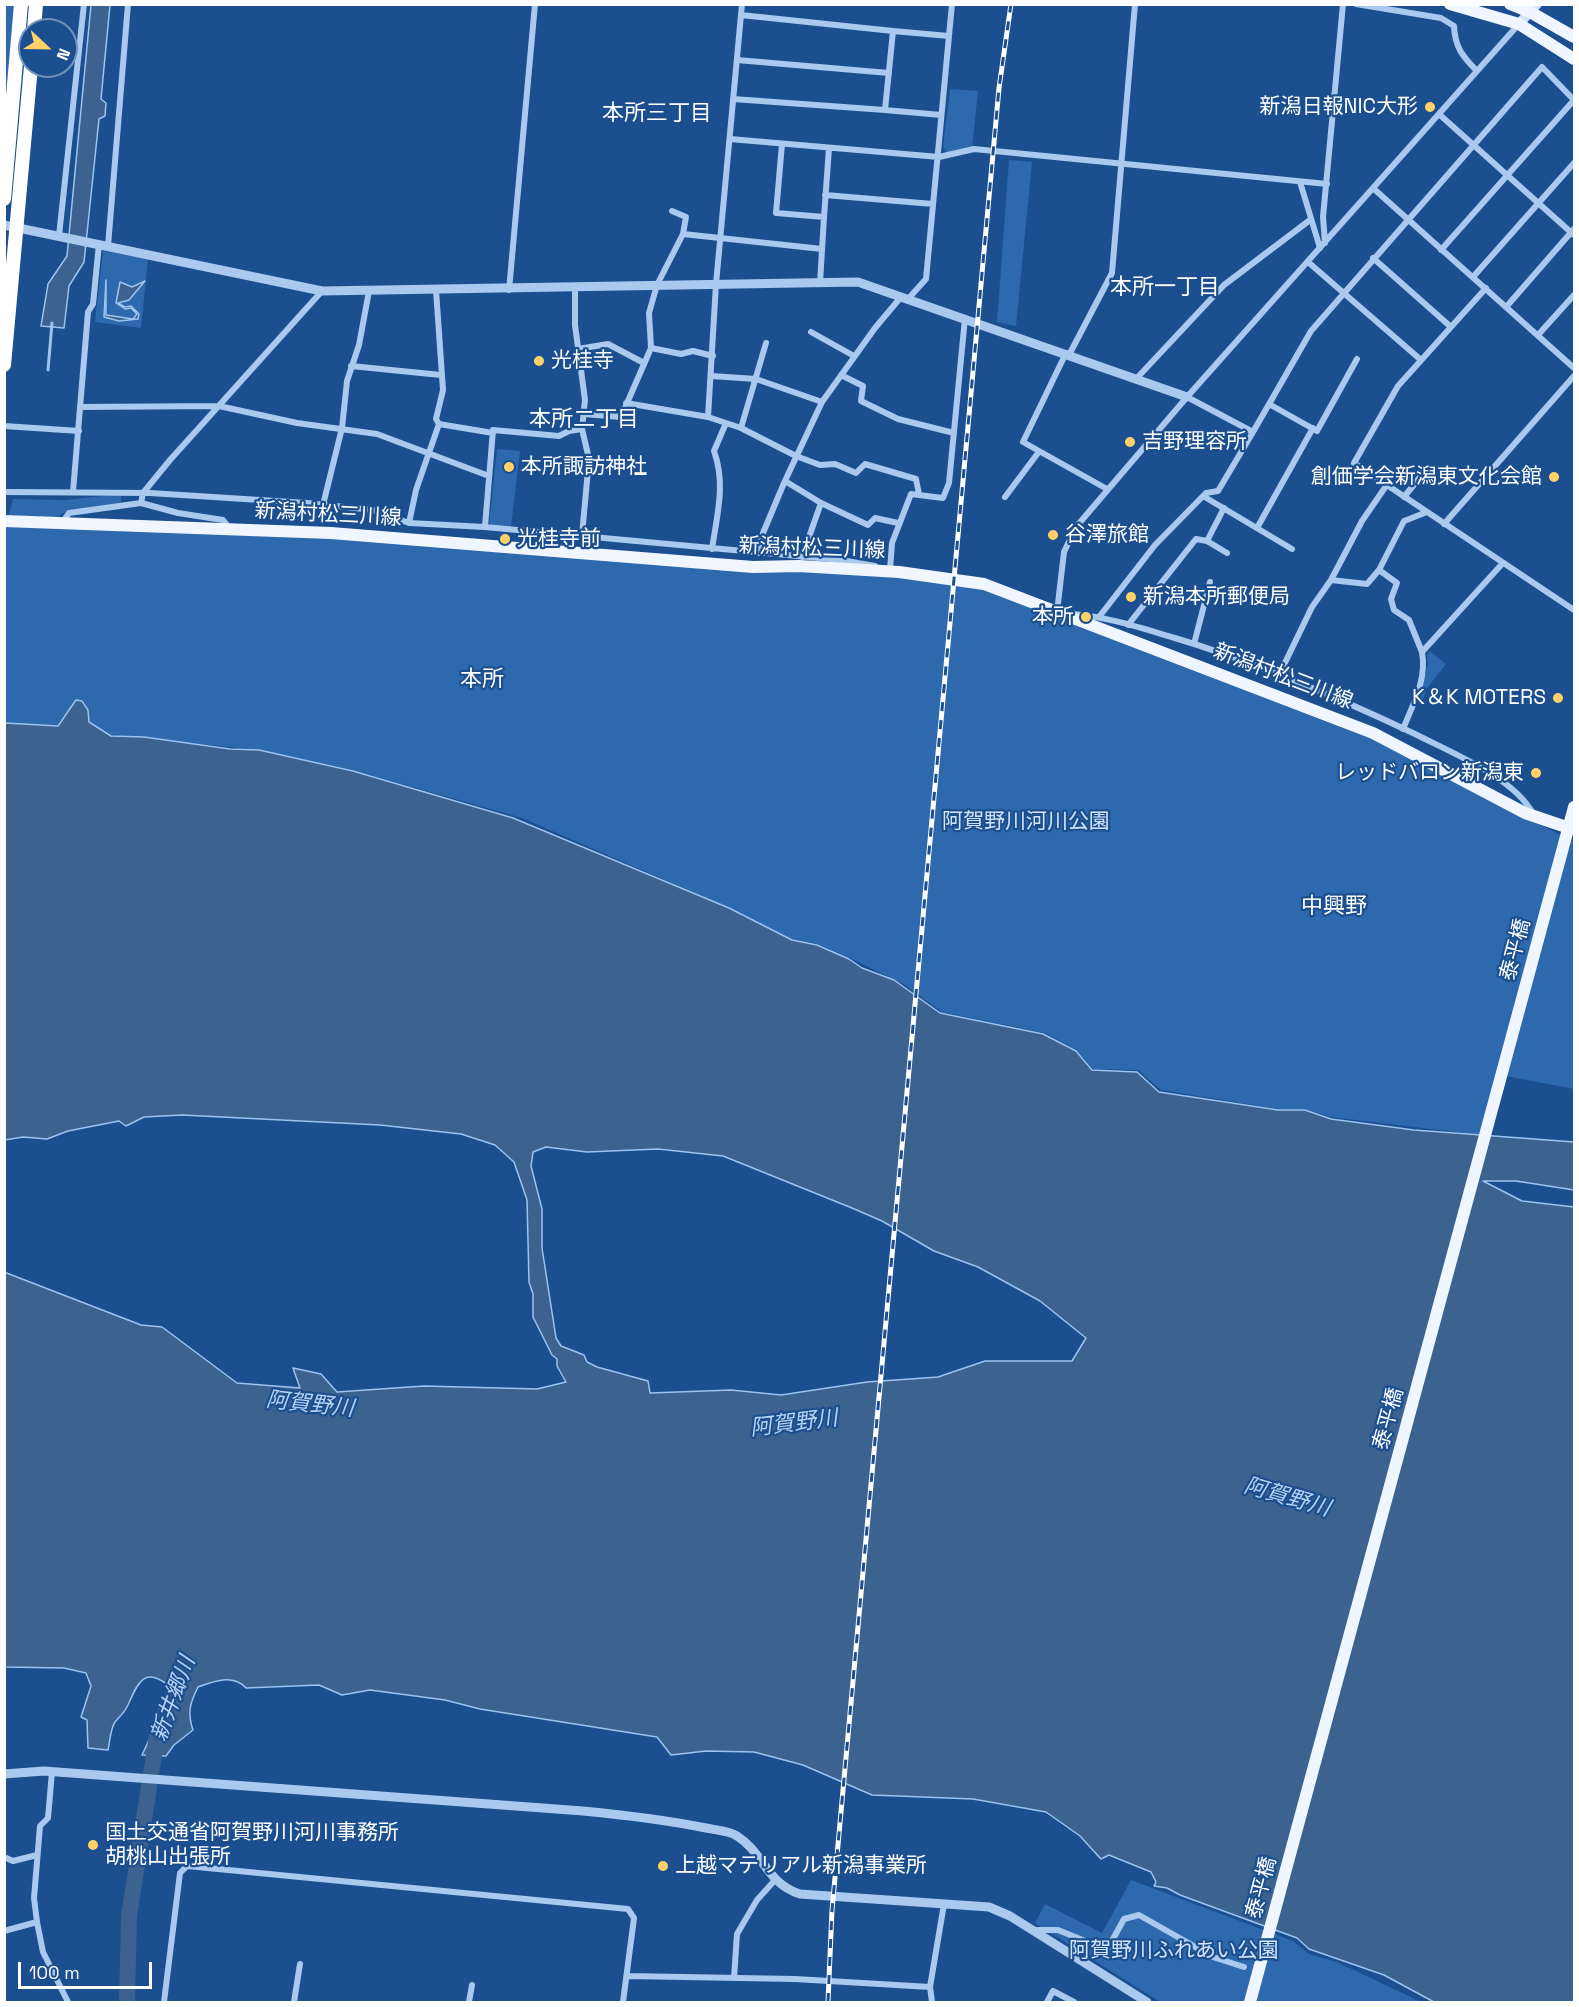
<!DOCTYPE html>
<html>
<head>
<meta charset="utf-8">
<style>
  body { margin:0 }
  #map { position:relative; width:1579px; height:2007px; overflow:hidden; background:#1b4f8f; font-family:"Space Grotesk",sans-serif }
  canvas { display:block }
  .frame { position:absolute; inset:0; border:6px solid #fff; pointer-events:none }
  .north { position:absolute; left:18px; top:18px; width:60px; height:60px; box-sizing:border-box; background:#1b4f8f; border:2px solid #7695bc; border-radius:50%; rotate:112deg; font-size:16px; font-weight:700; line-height:24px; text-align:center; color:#fff }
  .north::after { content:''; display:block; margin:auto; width:21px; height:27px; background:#ffd166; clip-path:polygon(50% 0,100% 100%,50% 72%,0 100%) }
  .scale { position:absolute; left:18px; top:1962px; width:134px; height:27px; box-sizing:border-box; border:3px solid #fff; border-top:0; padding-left:8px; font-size:18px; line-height:21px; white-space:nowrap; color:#fff; -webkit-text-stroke:4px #1b4f8f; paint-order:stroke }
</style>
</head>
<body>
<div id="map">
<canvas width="1579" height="2007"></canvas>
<div class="frame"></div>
<div class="north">N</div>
<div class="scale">100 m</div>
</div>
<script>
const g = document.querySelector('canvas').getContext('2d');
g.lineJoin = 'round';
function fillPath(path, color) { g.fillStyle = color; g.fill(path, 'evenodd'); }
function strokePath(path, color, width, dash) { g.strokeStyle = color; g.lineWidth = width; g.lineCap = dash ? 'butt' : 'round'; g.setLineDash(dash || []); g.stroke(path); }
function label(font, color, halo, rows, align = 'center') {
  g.font = font + ' "Space Grotesk","Noto Sans JP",sans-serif'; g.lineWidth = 4.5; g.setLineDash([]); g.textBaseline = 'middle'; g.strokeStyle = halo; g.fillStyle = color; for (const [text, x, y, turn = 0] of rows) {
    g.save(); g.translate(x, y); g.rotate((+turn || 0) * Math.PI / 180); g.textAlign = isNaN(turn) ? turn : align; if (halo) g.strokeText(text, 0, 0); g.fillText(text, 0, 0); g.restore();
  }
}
fillPath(new Path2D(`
  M5,5H14L5,108Z
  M950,89L978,91L972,148L948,153L943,148Z
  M1009,160L1032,162L1016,326L997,322Z
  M103,251L148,259L141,328L95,322Z
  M497,449L520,451L511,527L489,525Z
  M121,494V506L68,510L56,518L8,517L13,499L65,500Z
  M5,525L362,539L883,574L982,588L1374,739L1574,842V1089L1506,1076L1490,1136L1331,1117L1305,1109H1278L1161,1090L1138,1070L1093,1069L1077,1050L1045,1033L942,1012L905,985L850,958L818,944L792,939L730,908L522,818L353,770L260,750L111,735L89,722L88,710L84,701L76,700L57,725L5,724Z
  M1430,651L1446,664L1427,688L1423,700H1419L1428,664L1427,655Z
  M1131,1880L1293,1941L1309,1954L1337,1962L1421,2002H1160L1035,1923L1045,1904L1102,1933Z`), '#2e69ad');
const water = new Path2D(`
  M91,5H110L101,99L106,103L105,116L99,119L84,262L69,286L64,328L41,326L48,284L67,256Z
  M106,280V315L133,319L137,314L131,308L125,309L116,303L120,282L132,287L145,281L129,300L118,303L125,307L131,306L139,314L138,319L119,321L104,317Z
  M76,700L82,701L88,710L89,722L111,736L144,737L230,749L259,750L353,771L513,818L729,908L792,940L817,945L849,959L862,968L894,980L940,1013L1043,1034L1076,1051L1092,1070L1137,1072L1159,1092L1278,1110H1305L1331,1119L1414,1130L1574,1142V1190L1516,1181H1483L1522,1201L1574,1207V2002H1434L1384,1975L1309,1949L1297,1938L1180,1895L1167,1888L1154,1886L1156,1882L1151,1872L1109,1855L1101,1859L1080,1836L1046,1812L973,1799L872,1795L803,1765L754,1752L706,1751L671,1755L657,1737L480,1709L445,1700L370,1690L342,1695L319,1685L246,1688C233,1674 214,1681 198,1687C190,1703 187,1713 193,1730L174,1745L166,1756L142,1755L149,1740L164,1723L168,1685C142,1665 137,1686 127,1707C124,1713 119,1717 115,1722C110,1730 110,1741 108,1750L88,1748L87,1720L81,1717L91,1686L86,1673L64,1668L5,1667L4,1272L141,1325L162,1327L237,1383L300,1388L293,1368L321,1374L337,1392L424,1386L537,1389L566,1382L557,1366V1359L552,1355L533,1317V1294L529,1282L527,1200L514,1162L495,1145L461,1134L380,1125L182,1115L144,1117L126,1126L119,1121L68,1131L47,1139L23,1137L5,1140V723L58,726ZM546,1147L587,1152L658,1149L723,1156L852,1208L882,1221L934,1251L978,1267L1040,1301L1086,1338L1072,1361H985L938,1377L867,1382L781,1395L731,1390L650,1393L648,1381L597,1367L587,1362L584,1355L561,1346L556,1338L542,1248V1209L531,1166L533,1152Z`);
fillPath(water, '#3c6290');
strokePath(water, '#9cc4f0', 1.5);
strokePath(new Path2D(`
  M48,370L52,323`), '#9cc4f0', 3);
strokePath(new Path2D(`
  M127,2002L129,1916L158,1729L173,1696`), '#3c6290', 16);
strokePath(new Path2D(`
  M1356,4L1441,18L1454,26C1455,47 1462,56 1477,71
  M893,31L949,36
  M737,60L889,73
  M733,99L885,110L893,31L741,15
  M885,110L941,115
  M1440,115L1574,235
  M730,139L939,157L974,149L1327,184
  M782,144L776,213L824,217L829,148
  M1300,182L1320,248
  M1374,189L1574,368
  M825,195L933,204
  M683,234L822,249
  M59,236L84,4
  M1325,243L1323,217L1343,4
  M108,246L128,4
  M1441,250L1574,100
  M1373,258L1451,327
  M1308,262L1421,360
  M1473,277L1574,163
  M820,283L824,217
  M575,286V325L585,400L582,429L589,459L582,535
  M1486,288L1398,386L1354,463L1574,610
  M509,290L535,4
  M908,299L926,279L952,4
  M1507,306L1574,229
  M811,332L854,356
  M1538,335L1574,295
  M651,348L681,354L693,351L713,356
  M578,349L608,344L644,363
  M1066,353L1023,442L1107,489
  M1069,355L1112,273L1135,4
  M351,366L441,375
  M841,375L863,386L861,401L898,419L954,433
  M711,376L756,379L822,402
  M1136,379L1224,285L1310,220
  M1187,397L1253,432L1311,331L1542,67L1574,100
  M626,403L708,417L741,428L796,456L820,465L835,464L856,473L865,464L916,479L919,494
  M1269,404L1317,431L1357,359
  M80,407L219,406L297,423L377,434L489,476
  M584,414L621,417L651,348L649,313L657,285L683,234L686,217L672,211
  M708,417L716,284L742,4
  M439,424L493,433
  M4,426L79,431
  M741,428L766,343
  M785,481L821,503L868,525L875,518L898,523
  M4,492L150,493L307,503L373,510L409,523L485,527L841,560L875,566
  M73,492L88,312L93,304L99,244
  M1203,496L1292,549
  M1005,497L1038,453
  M1404,497L1425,471
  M141,503L143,493L170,460L322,291
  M323,505L342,428L347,381L359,345L369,291
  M1224,508L1207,541L1227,553
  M62,523L69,513L141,503L178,513L223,520L230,529
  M409,523L416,490L439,424L436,419L443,390L436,290
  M1444,524L1574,376
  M485,527L493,430L559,436L569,431L582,429
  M1257,528L1313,428
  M712,549C717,515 726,484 714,451L726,423
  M758,553L763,533L784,483L822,402L875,328L901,297
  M802,557L821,503
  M890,570L892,543L911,494L943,498L949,483L965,318
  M1379,570L1397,583L1391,599L1394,610L1409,620L1422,652
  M1331,580L1367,584L1379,570L1404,521L1427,512
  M1057,612L1064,552L1076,527L1187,397L1518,25
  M1073,614C1108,617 1141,628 1175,638C1258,663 1337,697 1415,734C1450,752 1515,778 1533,814
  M1099,617L1155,545L1206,493L1218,491L1253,432
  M1128,625L1196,539L1207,541
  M1194,644L1210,582
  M1280,673L1312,607L1331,580L1362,521L1386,486
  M1403,729C1413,704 1427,680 1422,652L1502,564
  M52,1772L48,1818L40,1826L34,1898L37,1922L43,1952L68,2002
  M4,1857L13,1861L37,1855
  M1033,1930H1058L1107,1950L1124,1919L1139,1915L1213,1957L1244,1967
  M4,1931L37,1922
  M627,1976L795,1979L930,1987
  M734,1978L737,1934L757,1900L775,1880
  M164,2002L180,1873L187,1866L628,1909L634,1918L623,2002
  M294,2002L300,1964
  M469,2002L472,1985
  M932,2002L930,1987L944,1904
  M1047,2002L1053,1991L1074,2002`), '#a9c9ee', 6);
strokePath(new Path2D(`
  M4,225L322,291L858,282L1187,397
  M4,1774L44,1771L583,1811C625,1815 666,1820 706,1828C716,1830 730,1831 737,1836C764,1853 766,1883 800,1894L989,1907L1010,1916L1147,2002`), '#a9c9ee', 9);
strokePath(new Path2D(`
  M1519,24L1537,4`), '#d6e6fa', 10);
strokePath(new Path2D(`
  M1450,4L1519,24L1574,59
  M1510,4L1530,12L1574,37
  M4,521L331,533L753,567L799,566L899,572L984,584L1373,733L1525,813L1569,828
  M1250,2002L1574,807`), '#f0f6ff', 12);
strokePath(new Path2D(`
  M34,30L36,4
  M4,199L21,4
  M4,365L31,66`), '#fff', 14);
const rail = new Path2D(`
  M828,2002L832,1910L999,88L1011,4`);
strokePath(rail, '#fff', 5);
strokePath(rail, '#1b4f8f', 3, [9]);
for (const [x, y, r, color] of [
  [1430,107,6,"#ffd166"],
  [539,361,6,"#ffd166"],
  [1130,442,6,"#ffd166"],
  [509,467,6,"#ffd166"],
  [1554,477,6,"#ffd166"],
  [1053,535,6,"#ffd166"],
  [505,539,6,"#ffd166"],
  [1131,597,6,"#ffd166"],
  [1086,617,6,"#ffd166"],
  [1558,698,6,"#ffd166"],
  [1536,773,6,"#ffd166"],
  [93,1845,6,"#ffd166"],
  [663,1866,6,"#ffd166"]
]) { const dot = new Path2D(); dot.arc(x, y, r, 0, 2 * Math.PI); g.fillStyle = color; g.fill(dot); strokePath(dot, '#1b4f8f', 2); }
label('21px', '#fff', '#1b4f8f', [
  ["新潟日報NIC大形",1418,107,"right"],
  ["光桂寺",551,361],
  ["吉野理容所",1142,442],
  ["本所諏訪神社",521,467],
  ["創価学会新潟東文化会館",1542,477,"right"],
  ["谷澤旅館",1065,535],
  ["光桂寺前",517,539],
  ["新潟本所郵便局",1143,597],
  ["本所",1074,617,"right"],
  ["K＆K MOTERS",1546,698,"right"],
  ["レッドバロン新潟東",1524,773,"right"],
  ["国土交通省阿賀野川河川事務所",105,1833],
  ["胡桃山出張所",105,1857],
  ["上越マテリアル新潟事業所",675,1866]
], 'left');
label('21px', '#fff', '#1b4f8f', [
  ["新潟村松三川線",328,515,3],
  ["新潟村松三川線",812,549,2],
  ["新潟村松三川線",1283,677,21],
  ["泰平橋",1516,950,-75],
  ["泰平橋",1389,1419,-75],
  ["泰平橋",1262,1888,-75]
]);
label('21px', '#cfe3fa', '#1b4f8f', [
  ["阿賀野川河川公園",1026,822],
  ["阿賀野川ふれあい公園",1174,1951]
]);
label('22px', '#fff', '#1b4f8f', [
  ["本所三丁目",657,114],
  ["本所一丁目",1165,288],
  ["本所二丁目",584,420],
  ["本所",482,680],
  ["中興野",1334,907]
]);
label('italic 22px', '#b5d3f5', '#1b4f8f', [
  ["阿賀野川",310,1405,6],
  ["阿賀野川",794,1424,-7],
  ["阿賀野川",1287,1498,16],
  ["新井郷川",174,1699,-70]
]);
</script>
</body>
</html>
